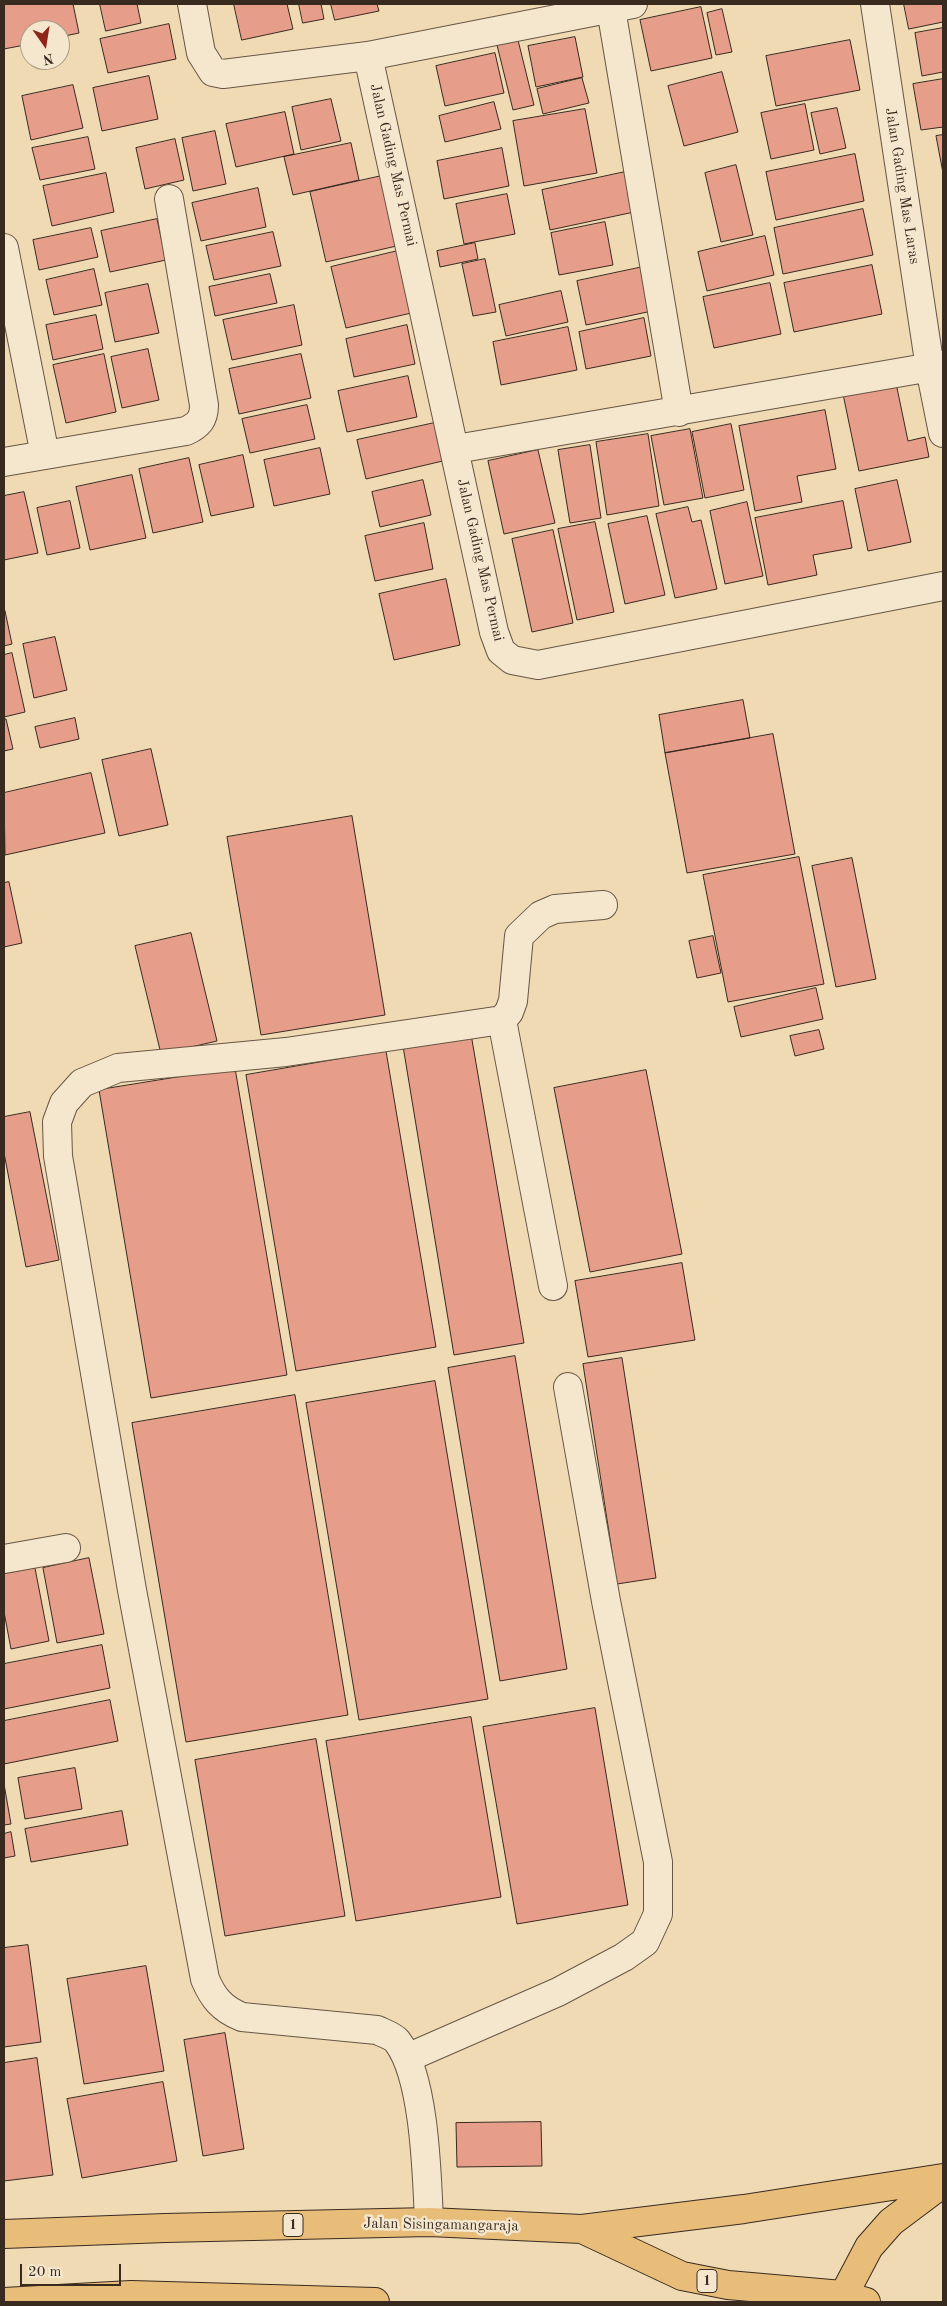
<!DOCTYPE html>
<html>
<head>
<meta charset="utf-8">
<style>
  body { margin:0 }
  #map { position:relative; width:947px; height:2306px; overflow:hidden; background:#f0dab4; font-family:"Old Standard TT",serif }
  canvas { display:block }
  .frame { position:absolute; inset:0; border:5px solid #392a1f; pointer-events:none }
  .north { position:absolute; left:20px; top:20px; width:50px; height:50px; box-sizing:border-box; background:#f5e7ce; border:1px solid #aa9b88; border-radius:50%; rotate:167deg; font-size:14px; font-weight:700; line-height:20px; text-align:center; color:#392a1f }
  .north::after { content:''; display:block; margin:auto; width:18px; height:22px; background:#8f2418; clip-path:polygon(50% 0,100% 100%,50% 72%,0 100%) }
  .scale { position:absolute; left:20px; top:2264px; width:101px; height:22px; box-sizing:border-box; border:2px solid #392a1f; border-top:0; padding-left:6px; font-size:15px; line-height:18px; white-space:nowrap; color:#392a1f; -webkit-text-stroke:4px #f5e7ce; paint-order:stroke }
</style>
</head>
<body>
<div id="map">
<canvas width="947" height="2306"></canvas>
<div class="frame"></div>
<div class="north">N</div>
<div class="scale">20 m</div>
</div>
<script>
const g = document.querySelector('canvas').getContext('2d');
g.lineJoin = 'round';
function fillPath(path, color) { g.fillStyle = color; g.fill(path, 'evenodd'); }
function strokePath(path, color, width, dash) { g.strokeStyle = color; g.lineWidth = width; g.lineCap = dash ? 'butt' : 'round'; g.setLineDash(dash || []); g.stroke(path); }
function label(font, color, halo, rows, align = 'center') {
  g.font = font + ' "Old Standard TT",serif'; g.lineWidth = 5; g.setLineDash([]); g.textBaseline = 'middle'; g.strokeStyle = halo; g.fillStyle = color; for (const [text, x, y, turn = 0] of rows) {
    g.save(); g.translate(x, y); g.rotate((+turn || 0) * Math.PI / 180); g.textAlign = isNaN(turn) ? turn : align; if (halo) g.strokeText(text, 0, 0); g.fillText(text, 0, 0); g.restore();
  }
}
const building = new Path2D(`
  M4,4H73L79,33L60,37V30H30V44L4,49Z
  M100,4H137L141,23L106,31Z
  M234,4H287L293,29L242,40Z
  M299,4H321L324,19L303,23Z
  M331,4H377L379,11L335,20Z
  M904,4H943V22L909,29Z
  M701,7L712,58L651,71L640,20Z
  M722,9L732,52L716,55L707,13Z
  M169,24L176,59L108,73L100,39Z
  M943,28V72L922,76L915,33Z
  M575,37L583,77L536,87L528,46Z
  M518,40L534,105L513,110L497,45Z
  M850,40L860,90L776,106L766,56Z
  M495,53L504,93L445,106L436,66Z
  M722,72L738,132L684,146L668,86Z
  M149,76L158,119L102,131L93,88Z
  M582,78L589,103L543,114L537,89Z
  M943,79V127L921,130L913,84Z
  M73,85L83,128L31,140L22,96Z
  M331,99L341,141L301,150L292,107Z
  M494,102L501,129L445,142L439,116Z
  M805,104L814,150L771,159L761,113Z
  M837,108L846,148L820,154L811,113Z
  M585,109L597,173L524,186L513,121Z
  M285,112L294,154L236,167L226,124Z
  M215,131L226,184L193,191L182,138Z
  M943,135V173L936,136Z
  M88,137L95,169L40,180L32,148Z
  M175,139L184,180L145,189L136,148Z
  M351,143L359,180L293,195L284,157Z
  M502,148L509,186L444,199L437,161Z
  M855,154L864,201L776,220L766,172Z
  M736,165L753,235L721,242L705,173Z
  M625,172L634,212L550,230L542,190Z
  M106,173L114,212L52,226L43,186Z
  M386,175L401,245L326,262L310,192Z
  M258,188L266,227L201,241L192,203Z
  M507,194L515,234L464,244L456,204Z
  M863,209L873,255L783,274L774,228Z
  M157,219L166,260L110,272L101,231Z
  M605,222L613,265L559,275L551,233Z
  M91,228L98,257L39,270L33,240Z
  M273,232L281,266L214,280L206,246Z
  M765,236L774,275L707,291L698,252Z
  M475,243L478,259L440,267L437,251Z
  M406,249L420,311L346,328L331,267Z
  M485,259L496,312L473,316L462,264Z
  M872,265L882,314L794,332L784,283Z
  M643,267L652,311L586,325L577,281Z
  M94,269L102,305L54,315L46,280Z
  M270,274L277,303L215,316L209,287Z
  M770,283L781,334L714,348L703,297Z
  M148,284L159,333L115,342L105,293Z
  M561,291L568,322L506,336L499,305Z
  M294,305L302,345L232,360L223,320Z
  M96,315L103,349L53,360L46,325Z
  M644,318L651,356L586,369L579,332Z
  M407,325L415,364L354,377L346,339Z
  M568,327L577,370L501,385L493,342Z
  M148,349L159,400L122,408L111,357Z
  M104,354L116,412L66,423L53,365Z
  M301,354L311,398L239,414L229,369Z
  M408,376L417,417L347,432L338,391Z
  M896,383L908,441L925,437L929,457L859,471L843,394Z
  M307,405L315,439L250,453L242,419Z
  M825,410L836,469L797,476L802,502L755,511L739,426Z
  M439,422L447,460L366,479L357,440Z
  M731,424L744,490L705,498L692,432Z
  M690,429L703,498L664,505L651,436Z
  M648,434L659,506L607,515L596,442Z
  M590,445L601,518L570,523L558,450Z
  M320,448L330,494L274,506L264,460Z
  M538,450L555,523L504,534L488,461Z
  M243,455L254,507L211,516L199,465Z
  M189,458L203,522L153,533L139,469Z
  M132,475L146,538L90,550L76,487Z
  M423,480L431,515L380,527L372,492Z
  M897,480L911,542L868,551L855,489Z
  M24,492L38,553L4,560V496Z
  M70,501L80,548L47,555L37,508Z
  M843,501L852,548L813,555L817,575L768,585L755,518Z
  M747,502L763,576L725,584L710,511Z
  M688,507L692,522L701,520L717,589L675,598L656,514Z
  M647,516L665,595L625,604L608,524Z
  M595,522L614,612L577,620L558,529Z
  M424,523L433,569L375,581L365,536Z
  M553,530L573,623L532,632L512,539Z
  M446,579L460,645L394,660L379,594Z
  M5,611L12,644L4,646V612Z
  M55,637L67,690L34,698L23,644Z
  M12,653L25,712L4,717V655Z
  M743,700L750,738L665,753L659,715Z
  M75,718L79,739L40,748L35,727Z
  M4,719H6L13,749L4,751Z
  M773,734L795,854L687,873L665,753Z
  M151,749L168,825L119,836L102,760Z
  M91,773L105,833L5,855L4,793Z
  M352,816L385,1015L261,1035L227,837Z
  M799,857L824,984L728,1002L703,875Z
  M852,858L876,979L836,987L812,866Z
  M9,882L22,943L4,947V883Z
  M191,933L217,1041L161,1054L135,946Z
  M713,936L721,973L697,978L689,941Z
  M816,988L823,1019L741,1037L734,1007Z
  M819,1030L824,1049L795,1056L790,1036Z
  M471,1034L524,1343L454,1355L403,1046Z
  M386,1051L436,1347L296,1371L246,1075Z
  M235,1068L287,1375L151,1398L99,1090Z
  M646,1070L682,1254L590,1272L554,1088Z
  M30,1112L59,1260L26,1267L4,1153V1117Z
  M682,1263L695,1340L588,1357L575,1281Z
  M515,1356L567,1669L500,1681L448,1368Z
  M622,1358L656,1578L617,1584L583,1364Z
  M435,1381L488,1699L359,1720L306,1403Z
  M295,1395L348,1715L186,1742L132,1423Z
  M89,1558L104,1634L57,1643L43,1568Z
  M35,1568L49,1641L11,1649L4,1612V1574Z
  M102,1645L110,1688L4,1709V1664Z
  M110,1700L118,1741L4,1764V1721Z
  M595,1708L628,1905L517,1924L483,1727Z
  M471,1717L501,1897L356,1921L326,1741Z
  M316,1739L345,1916L225,1936L195,1760Z
  M75,1768L82,1809L25,1819L18,1778Z
  M4,1784L11,1824L4,1825Z
  M122,1811L128,1845L31,1862L25,1829Z
  M11,1832L15,1856L4,1858V1834Z
  M28,1945L41,2042L4,2047V1948Z
  M146,1966L164,2071L84,2084L67,1979Z
  M225,2033L244,2149L203,2156L184,2040Z
  M37,2058L53,2175L4,2181V2063Z
  M163,2082L177,2161L82,2178L67,2099Z
  M541,2122L542,2166L457,2167L456,2123Z`);
fillPath(building, '#e69d89');
strokePath(building, '#392a1f', 1);
const minor = new Path2D(`
  M192,4L201,53L213,72L223,74L368,56L633,4
  M875,4L930,368L943,433
  M611,9L679,412
  M368,56L494,632L501,651L512,660L538,665L943,586
  M4,248L45,455
  M456,449L943,365
  M4,462L186,431C199,425 204,419 204,405L169,199
  M502,1020L553,1286
  M4,1559L66,1548
  M407,2058L558,1992L624,1957L645,1942L658,1914V1862L606,1601L568,1387
  M429,2222C427,2177 425,2077 397,2041C393,2036 383,2033 377,2030L242,2017C222,2009 213,1998 205,1979L132,1590L58,1156L57,1122L64,1103L82,1083L118,1068L286,1052L502,1020L509,1012L513,1001L519,936L541,915L555,909L603,905`);
const highway = new Path2D(`
  M582,2229L744,2209L943,2178
  M4,2234L165,2228L429,2222L582,2229L682,2276L728,2285L842,2295L866,2302
  M4,2302L131,2295L375,2302
  M840,2302L869,2247L891,2222L943,2183`);
strokePath(minor, '#675644', 30);
strokePath(highway, '#392a1f', 30);
strokePath(minor, '#f5e7ce', 28);
strokePath(highway, '#e8bd7a', 28);
for (const [x, y, w] of [
  [293,2225,20],
  [707,2281,20]
]) { const box = new Path2D(); box.roundRect(x - w / 2, y - 11.5, w, 23, 4); g.fillStyle = '#f5e7ce'; g.fill(box); strokePath(box, '#392a1f', 1); }
label('bold 14px', '#392a1f', null, [
  ["1",293,2225],
  ["1",707,2281]
]);
label('15px', '#392a1f', '#f5e7ce', [
  ["Jalan Gading Mas Permai",393,165,77],
  ["Jalan Gading Mas Laras",902,186,81],
  ["Jalan Gading Mas Permai",480,560,77],
  ["Jalan Sisingamangaraja",441,2225,1]
]);
</script>
</body>
</html>
